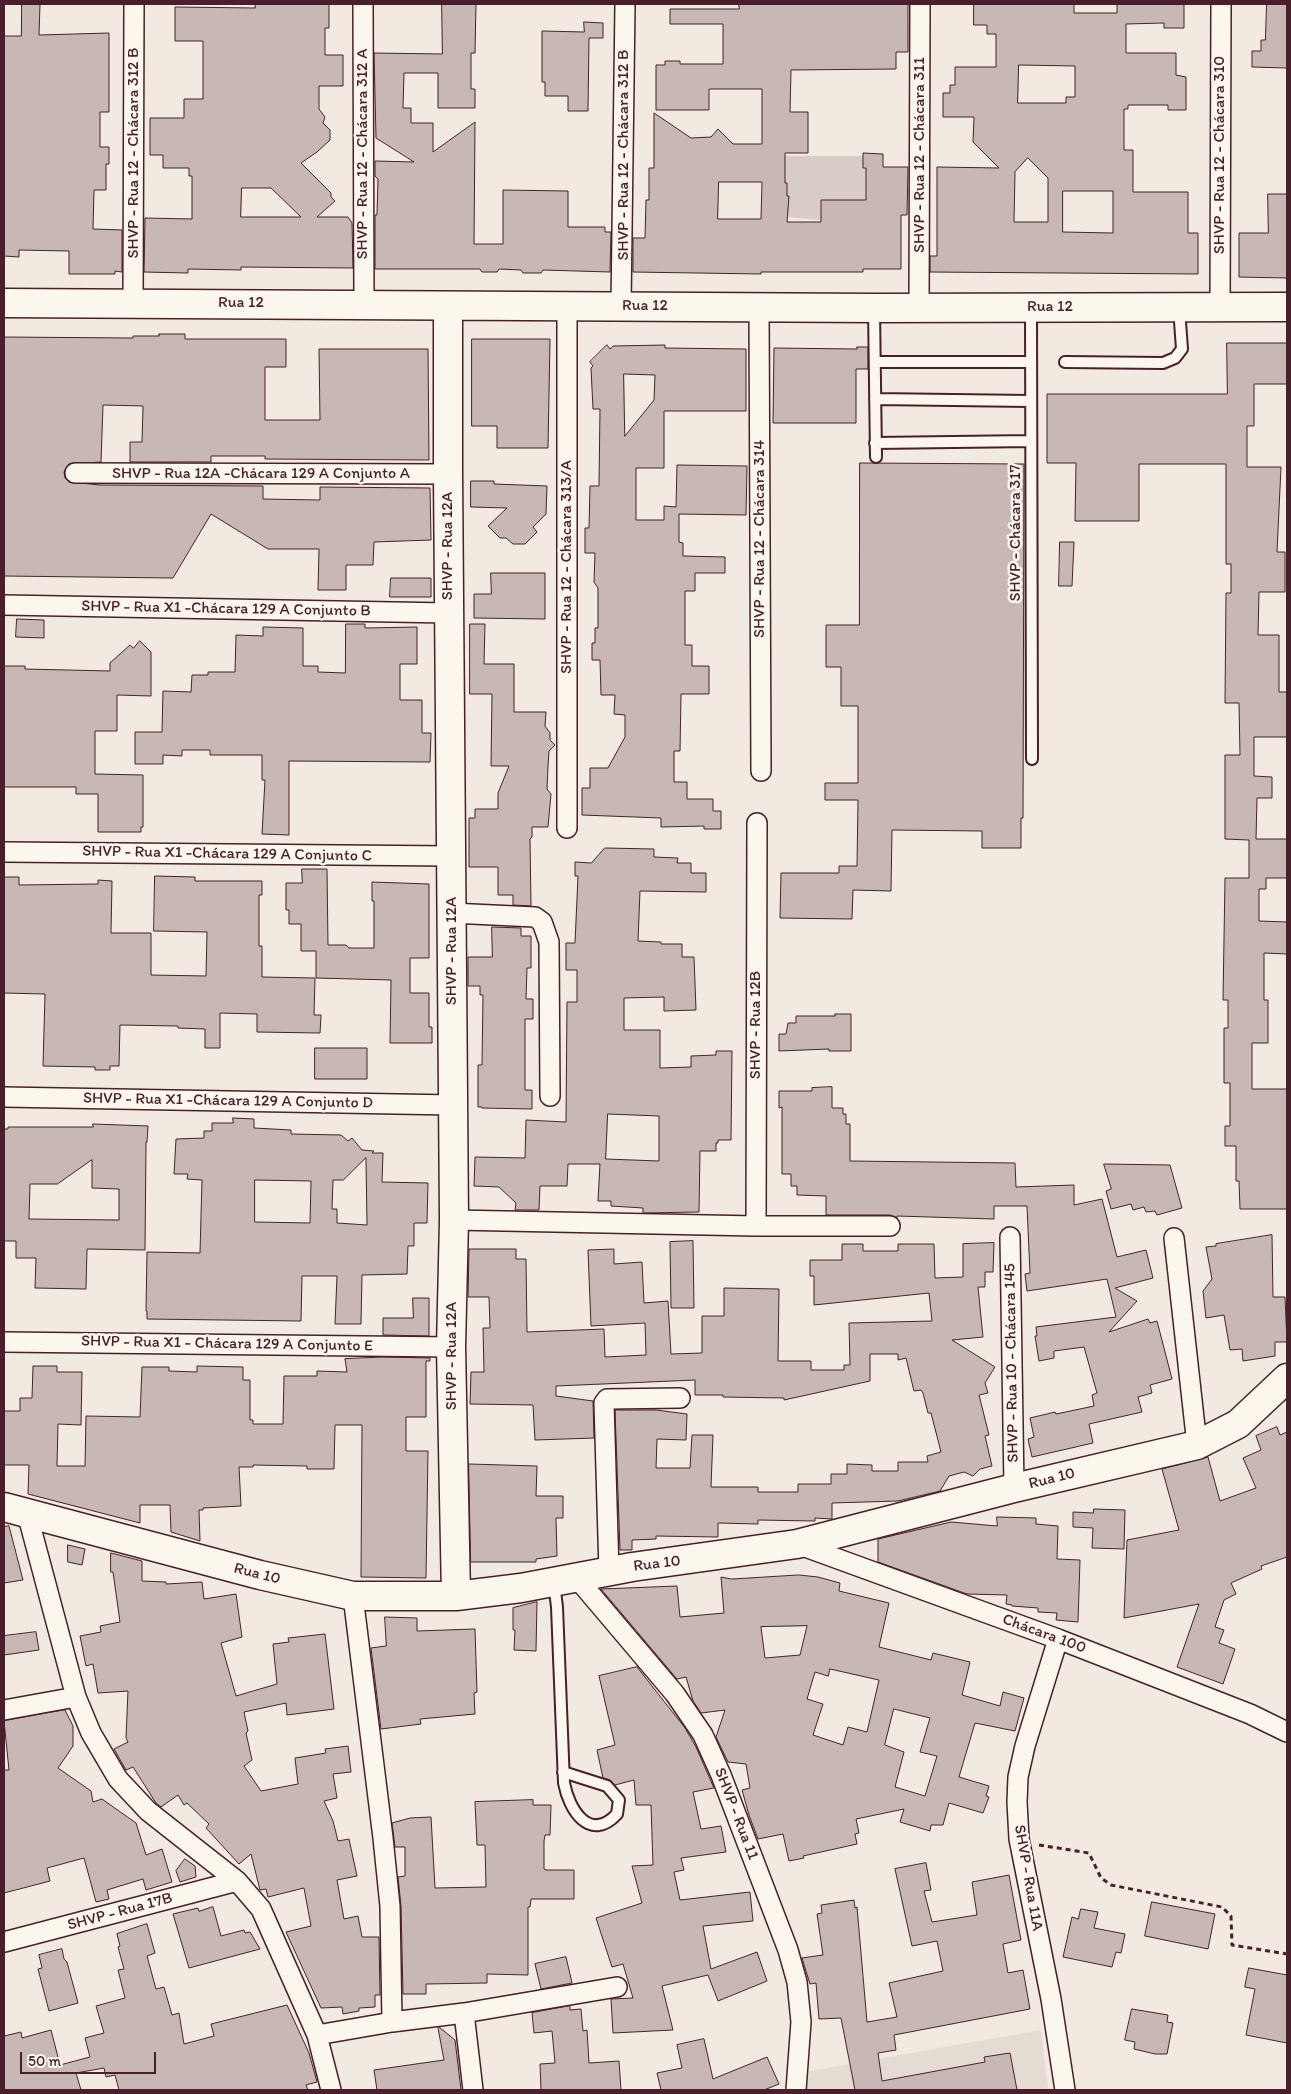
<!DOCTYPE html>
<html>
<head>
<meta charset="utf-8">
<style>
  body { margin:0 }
  #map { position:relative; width:1291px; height:2094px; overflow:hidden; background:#f0eae0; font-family:Itim,sans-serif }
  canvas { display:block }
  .frame { position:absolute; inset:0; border:5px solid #4a1f2b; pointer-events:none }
  .scale { position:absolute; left:20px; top:2052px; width:136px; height:22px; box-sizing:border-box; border:2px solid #4a1f2b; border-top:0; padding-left:6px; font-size:15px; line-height:18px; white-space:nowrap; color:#4a1f2b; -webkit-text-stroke:4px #fbf7ec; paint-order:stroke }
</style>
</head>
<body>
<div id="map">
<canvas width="1291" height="2094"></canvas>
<div class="frame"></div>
<div class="scale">50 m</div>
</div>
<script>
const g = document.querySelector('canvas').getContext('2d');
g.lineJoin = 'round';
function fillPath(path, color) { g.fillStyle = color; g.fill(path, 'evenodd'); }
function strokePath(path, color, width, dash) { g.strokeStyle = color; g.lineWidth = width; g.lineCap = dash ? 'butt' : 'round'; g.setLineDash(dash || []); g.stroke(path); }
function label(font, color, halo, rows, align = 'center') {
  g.font = font + ' Itim,sans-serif'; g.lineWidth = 5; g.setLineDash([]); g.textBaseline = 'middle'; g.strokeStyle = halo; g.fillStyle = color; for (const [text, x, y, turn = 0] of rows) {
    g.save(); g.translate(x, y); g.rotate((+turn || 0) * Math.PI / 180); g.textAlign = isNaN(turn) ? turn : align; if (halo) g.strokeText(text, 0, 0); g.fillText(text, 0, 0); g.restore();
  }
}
fillPath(new Path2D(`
  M1041,2030L1048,2090H804L805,2072Z`), '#e4dbd2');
fillPath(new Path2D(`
  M771,156H868L866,224L775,216Z`), '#d8ccc6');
const building = new Path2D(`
  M22,4H40L39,35L109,33V112H100V147H109V164H106V190H94L93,229L122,230V272L115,271V274H69V251L19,250V257L4,256V36H21Z
  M255,4H329V28H325V55H343V86H319V109L325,117L323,123L330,130V140L317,152L301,163L331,193V197L335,201L317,217H348L352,223L353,268L241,267V270L188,269V273L144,272L145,218L192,219V176H189V168H163V155H150V118H184V99H203V41H175V7L255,8ZM242,188H271L301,217H241Z
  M442,4H476L475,53H471V89H475V108H438V73H404L403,108H411V123H433V152L475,122L474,244H503V190L568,191V227H605V232H611L610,272L543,270L541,273H523L521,270L499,269L497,272H482L480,269H375V215H377L378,179L375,176V161L414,162L376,138L374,53L442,54Z
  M739,4H908V52H896V69L791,70L790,112H808V153H785V183H787V196H789L787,222H821V200H866V168H863V153L883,154V167H908L907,215H901V269H863V272H761V274L633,272V238H645L646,200H649V168H654V113L691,138L711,137L718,129L733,144H762V89H709V110H656V65H665V61H680V64H723V24H670V9H739ZM719,182H762L761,219H718Z
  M974,4H1074V13H1117V4H1184V28H1164V23L1126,24V53H1176V75L1186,77V110H1168V105H1128V109H1124V150H1133V192H1188V233H1198V274L930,272V256H937V167L999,168L973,142L974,117H943V93H950V85H955V67H996V34H987V25H974ZM1019,65L1075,66V97H1066V103H1018ZM1028,158L1048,178V222H1014L1015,172ZM1063,191H1113V233L1063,232Z
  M1267,4H1287V68L1252,67V51H1261V40H1265Z
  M584,22L603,23V38H589L588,111H568V96H545V82H542V31L584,32Z
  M1268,194H1287V278L1239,277V233H1268Z
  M159,334H185V339H286V367H265V420H320L319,349H428L429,460L265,459V456H211V462H130V442H142L143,406L103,405L101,462L69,464L64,472L65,478L69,482L100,485L263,486V499L320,500V487L430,488L431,540L374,542L373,565H346V590H318L319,549H268L211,514L173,578L4,576V337L133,338V336H159Z
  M472,339H550L548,448H497V426H472Z
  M1227,343H1287V384H1254V426H1247V467H1281L1277,552H1285V592H1259L1258,635H1279V692H1287V737H1254V776L1272,777V798H1257L1256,839H1287V878H1266V889H1259V921L1287,922V954L1264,953V1000H1268V1043H1252V1089H1287V1209H1240L1239,1181H1236V1146H1225V1126H1230V1083H1224V1028H1228V1000H1223L1225,878H1249V840L1225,839V755H1240L1239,703H1225L1226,593H1231V564H1226V464H1139V521H1075L1076,463H1047V394H1227Z
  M607,345L610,349L613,346L665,345V348L746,349V411H664V468H636V520H664V506L676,507L677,465L747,466L746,515L679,514V542L683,543V556L725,557V573H695V591H685V645H692V666H709V694H681L680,751H674V782H687V799H713V811H721V829H704V826L661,827V818L582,815V788H590V768H608L625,737V715L614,714L615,695H601L600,660H592V643H595V628H598V588L594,582L595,553H585V528H589L590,486H599L600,409H593L591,368L593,366L590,362ZM624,374L655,375L654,400L625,436Z
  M857,347H868V369H856V423H773L774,348L857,349Z
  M860,463L1024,464L1023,818H1021V848H982V831L892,830L891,891L853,890L852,919L780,918L781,873H839V866H857L858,800H825V783H858V706H841V667H826V625H859Z
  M471,481H494V484L547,486L546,514L533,527L537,532L525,544H513L506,538H500L488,526L507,508L471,507Z
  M1060,542H1074L1072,586H1059Z
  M491,573H545V619L474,618V594H491Z
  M391,578H431V597H390Z
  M17,619L44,620V638L16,637Z
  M346,624H365V628L417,627V664H400V700H422V733H431L430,762L289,761V835L262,834L265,780H262V755H210V750H182V756L163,755V764H135V732H162L163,691L191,692L192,675H208V672H235L236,635L263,636V627L303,628V666H318V672L345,673Z
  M470,624H485L484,664H514V712H546L545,726L550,733V740L555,745L549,751L548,766L547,789L551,794L548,827H532V837L530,839L531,906L513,905V895H498V867H469V818H475V809H498V793L509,766H491L492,694H470Z
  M140,641L151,652V696L117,695V731H95V774L143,775V827H141V832H98V794H76V787H4V666H25V669L110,671V663L130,645L133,648Z
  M605,848L654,849V857L678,858L677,863H691V873H706V892L640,891L638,941L661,942V944H682V957H694L696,1010L664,1011V997L624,998V1030H660V1068L691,1067V1056L716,1055V1051H732L731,1140H718V1143H716V1151H700L699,1212L643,1213V1208L611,1206V1201H598L600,1164H568L567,1186H540L539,1210H515L516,1203L499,1187L474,1186L475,1157L525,1158L526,1120L566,1122L567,1002H577V970H566V943H575L578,876H575V862L591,863ZM608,1114L659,1116V1161L606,1159Z
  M302,869H327L328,945H346L349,948H374V901H372V882L429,884V958H410V993H429V1027H432V1043H390L391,980L316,978V951H301V924H289V910H286V883H302Z
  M155,876L195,877V881H262V895H259V946H262V977L315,978L314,1015H321L320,1033L257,1032V1014L220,1013V1048H205V1029L178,1028V1026L120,1025L119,1066H110V1070H95V1067L43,1066L45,994L4,993V877H19V885L98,884V880L112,881L111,933H151V975L206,976L207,932L154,931Z
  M492,927L521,928V936H531V968H527L526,999H533V1019H525V1090H532V1109L482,1108V1107H478V1065H482L483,995H480V986H468V957H492Z
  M835,1014H851V1051H829V1049L779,1051V1034H786L788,1023H796V1016H835Z
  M315,1048H367V1079H315Z
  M832,1087V1108H843V1114H846V1124H850V1161L1015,1163L1016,1187L1074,1185V1205L1102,1199L1117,1257L1146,1250L1153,1278L1115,1288L1137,1301L1109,1332L1148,1319L1150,1323L1157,1321L1172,1379L1150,1385L1152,1393L1138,1397L1142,1412L1089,1424L1093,1443L1032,1457L1028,1439L1034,1437L1030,1418L1055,1412L1056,1414L1094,1406L1092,1395L1097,1393L1084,1347L1054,1351V1358L1039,1361L1035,1336H1037L1036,1327L1116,1317L1107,1279L1027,1291L1025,1274L1030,1273L1027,1206H994V1219L897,1216V1218L890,1215H826V1196L797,1195V1186H791V1174H782V1107L779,1108V1091H812V1088Z
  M233,1118L254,1119V1128L291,1130V1134L341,1135L348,1141L352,1138L362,1150L374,1151L372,1153H383L382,1182L428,1183L427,1223H414V1246H408L407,1274L362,1275L361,1324H335L337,1276H302L301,1321L147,1319V1311H146L147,1252L200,1253L202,1180L187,1179L188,1174H174L176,1139L204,1138V1131H212V1123H233ZM366,1158L367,1225L337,1223V1209H332L333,1180H343ZM255,1180L311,1181L310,1223L255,1222Z
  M93,1124L148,1126L147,1142H146L145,1250L87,1249L86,1289L35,1288L36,1258H16V1241H4V1129H8V1127H93ZM92,1160V1188L119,1189V1220L29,1219L30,1184H57Z
  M1104,1164L1170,1165L1182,1208L1157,1215L1155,1211L1146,1212L1144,1207L1133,1210L1131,1204L1111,1209L1106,1191L1111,1189Z
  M1272,1235L1273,1297H1285L1287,1342H1275V1356L1243,1361L1242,1349L1230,1350L1224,1315L1206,1318L1203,1291L1212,1279L1206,1247L1216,1246V1244Z
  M693,1241L694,1308H671L670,1242Z
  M994,1243L993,1272H985V1287H978L983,1337L952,1340L995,1367L985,1383L988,1393L979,1395L989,1435L985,1436L992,1466L980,1469L973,1476L964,1472L949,1476L940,1491L898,1501L832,1503V1519L815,1518V1521L758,1520V1524L718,1523V1537L656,1536V1539L632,1540V1550H620L615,1410H656L687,1414L686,1440L657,1439L656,1468H690L692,1435H713L711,1487H758V1492H798V1484H831V1474H847V1464L872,1465V1471H898V1462H928L927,1456L941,1452L931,1413H928L923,1393L921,1390L914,1391L906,1358L898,1360V1354H870V1381L784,1400V1398L723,1397V1395H695V1380L556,1386V1396L593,1401L594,1438L535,1440L533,1405L470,1404L471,1372H484L483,1328H490L489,1297H468L469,1249H516V1259H526L527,1332L604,1329L605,1357L646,1355L645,1323L591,1326L588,1250L614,1249V1264L642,1262L644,1303L668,1301L671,1354L702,1353V1316H724V1288L779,1289L778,1361H811V1370H844V1365H850L849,1323L932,1321L929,1293L814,1305V1276H810V1260H842V1244H863V1251H898V1244H934L935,1278L963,1277V1244Z
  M413,1298H429V1336L383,1335V1318H413Z
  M383,1357L430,1358V1361H426V1417H406V1451H428L426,1578L361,1577L362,1425H335L334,1469H307V1466L253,1465V1467H239L241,1506L203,1508V1510H199L200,1541L171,1532L170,1505H140V1523L28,1494L29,1465H4V1411H20V1398H32L33,1366H57V1372H82L81,1425L58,1424L57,1466H85L86,1416L140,1417L142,1367H169V1371L197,1372V1366L243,1367V1380H250V1420H253V1424H283L284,1376H317V1371L347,1372L345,1359Z
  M1277,1427L1280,1435L1287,1432V1557L1261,1566L1262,1569L1231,1583L1236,1594L1224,1600L1215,1627L1224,1630L1219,1643L1235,1649L1223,1684L1177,1667L1199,1604L1124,1618L1127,1540L1179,1530L1162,1469L1208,1457L1220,1501L1256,1488L1243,1458L1261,1450L1256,1436Z
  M469,1464L537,1466L536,1496H563V1518H556L557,1556L536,1559V1562H471Z
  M1094,1509L1125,1510L1124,1549L1092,1548L1093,1528L1073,1527V1512L1093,1513Z
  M997,1517L1036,1518V1524L1058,1526L1057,1559L1080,1560L1078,1622L1056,1620L1057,1613L1038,1612V1608L1012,1606V1605L1006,1604L1007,1595L967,1594L878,1562V1539L951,1522L997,1526Z
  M9,1526L23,1580L4,1583V1527Z
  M68,1545L85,1549L82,1565L68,1562Z
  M111,1553L142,1561V1581L166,1582V1584L202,1582L204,1599L236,1594L242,1637L221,1643L236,1696L277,1684L273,1644L289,1642L288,1638L325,1634L334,1709L287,1715L286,1703L244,1712L248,1731L246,1733L252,1760L244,1766L261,1791L298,1784L295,1758L326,1753L325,1749L348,1746L351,1772L333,1774L337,1798L324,1801L333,1821L338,1841L349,1839L357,1876L337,1880L344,1919L358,1916L362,1937H379L380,1995H375V2007L359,2008V2011L343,2014L342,2007L321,2008L286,1932L311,1926L304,1888L268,1897L266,1889L260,1890L251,1854L239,1864L206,1828L209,1824L187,1803L184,1805L178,1795L161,1807L156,1803L133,1767L126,1770L114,1749L128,1742L126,1738L128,1691L98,1693L93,1664L86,1666L80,1636L101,1632L100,1626L120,1622L113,1572H111Z
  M799,1575L818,1577L840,1583L839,1591L889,1603L879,1647L931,1660L933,1653L970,1662L962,1695L1000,1706L1003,1692L1024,1698L1015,1731L975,1723L959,1777L989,1786L986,1796L989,1797L983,1813L949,1803L943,1825H931L930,1831L900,1822L904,1809L856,1819L859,1833L855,1834L857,1844L803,1856L804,1858L789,1861L783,1834L758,1839L749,1815L742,1790L750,1788L746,1764L728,1762L716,1737L725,1710L701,1713L693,1701L686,1677L677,1679L601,1589L677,1586L680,1617L724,1613L721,1577L731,1579ZM807,1626L800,1655L765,1658L761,1627ZM830,1669L879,1680L867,1732L848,1727L843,1745L813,1735L823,1704L807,1699L815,1672L828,1676ZM894,1709L930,1718L920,1752L937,1756L925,1796L895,1787L904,1752L885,1745Z
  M537,1602L536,1651L514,1650L515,1630H513V1608Z
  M385,1617L417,1618V1631L475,1629L477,1692L474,1693L475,1714L420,1719L421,1724L381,1729L371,1648L386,1646Z
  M36,1632L39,1650L4,1655V1636Z
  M637,1667L685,1728L696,1747L714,1788L693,1792L701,1829L721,1826L726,1852L681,1858L684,1870L674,1872L680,1900L750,1892L753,1921L703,1926L711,1969L757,1952L767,1981L718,2001L708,1975L662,1986L673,2030L613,2033L611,1999L633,1998L623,1964L612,1967L596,1918L642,1903L632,1866L653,1865L651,1805H636L634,1780L615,1785L610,1780L603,1778L597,1750L615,1745L599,1676Z
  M65,1710L73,1726V1746L58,1768L91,1791L93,1802L102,1799L136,1823L146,1855L162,1849L172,1882L146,1890L143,1879L107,1890L109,1899L96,1902L84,1858L47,1868L50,1881L4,1893V1770H9L4,1721Z
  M533,1800V1805H551L550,1835H545L544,1841V1869L546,1870H574V1899H531L530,1907H528V1975L487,1974V1983L426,1984V1994H403L401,1906L398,1877L405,1876V1847H395L392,1823L410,1818L431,1817L435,1888L486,1887L485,1845H477L475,1802Z
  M185,1859L195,1866L196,1877L180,1882L176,1871Z
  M926,1863L931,1890L924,1891L932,1922L977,1915L972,1882L1009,1875L1021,1940L1003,1944L1008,1973L1023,1970L1030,2009L894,2035L896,2050L878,2053L882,2081L985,2062L984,2057L1010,2053L1017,2090H855L841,2018L819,2019L816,1983L810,1984L802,1958L823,1955L817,1914L822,1913L821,1905L854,1900L855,1908L857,1907L867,2022L897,2017L889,1983L943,1971L937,1941L912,1946L895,1869Z
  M1152,1902L1215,1914L1208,1949L1145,1936Z
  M213,1907L221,1936L244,1930L245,1933L250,1932L260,1949L189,1968L173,1914L198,1908L199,1911Z
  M1081,1909L1098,1912L1094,1928L1125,1934L1121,1953L1116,1952L1112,1967L1063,1957L1072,1917L1078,1919Z
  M147,1924L155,1953L147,1956L156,1989L164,1987L172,2015L179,2013L184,2044L214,2036L211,2024L287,2005L309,2053L317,2082L306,2085L308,2090H119L115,2075L106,2077L104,2068L76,2073L81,2090H4V2036L21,2032L22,2038L51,2030L60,2065L90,2057L85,2038L104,2033L96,2006L125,1998L118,1970L124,1969L118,1947L120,1946L117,1934Z
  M62,1949L64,1959L67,1962L78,2003L49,2011L38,1969L42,1968L39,1955Z
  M566,1957L572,1983L541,1989L535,1964Z
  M1249,1968L1287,1975V2043L1246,2035L1255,1989L1245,1987Z
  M570,2006V2010L581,2009L583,2031L587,2030L589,2063L619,2061L621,2090H541L540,2064L555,2063L552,2031L534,2033L532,2013Z
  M1132,2009L1168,2015L1167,2022L1173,2023L1167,2054H1155L1134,2049L1135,2042L1125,2040Z
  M439,2027L455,2040L461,2090H377L374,2070L444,2060L438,2028Z
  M704,2039L713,2079L767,2057L779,2084L764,2090H661L657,2073L682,2068L677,2045Z`);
fillPath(building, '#c8b8b3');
strokePath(building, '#4a1f2b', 1);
const lane = new Path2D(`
  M874,309L876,457
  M1031,310L1032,759
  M875,362H1030
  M1065,362L1163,363L1175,358L1182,349L1179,308
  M875,399L1030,401
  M875,443L1031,441
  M554,1583L557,1607L564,1783C569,1810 590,1843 617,1814L619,1800L607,1786L563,1772`);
const street = new Path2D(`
  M363,4L364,304
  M133,303L134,4
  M567,306V828
  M621,306L625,4
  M759,307L761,771
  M919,307L920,4
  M1220,307L1221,4
  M75,473L448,474
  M4,605L448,613
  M4,852L451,856
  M451,913L535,917L542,922L549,942L550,1096
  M4,1097L453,1105
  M454,1220L756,1226H890
  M756,1226L757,823
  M1010,1237L1014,1488
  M1174,1238L1197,1445
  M4,1342L451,1347
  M27,1513L76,1697L91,1733L118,1779L148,1811L237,1881L261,1909L317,2035L331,2090
  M797,1544L1058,1639L1250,1714L1287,1732
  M609,1571L604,1403L607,1399L680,1398
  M576,1577L675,1694L703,1735L721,1775L788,1950L797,1982L801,2022L796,2090
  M353,1596L383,1838L390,1906L392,2022
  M1058,1639L1025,1746L1018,1777L1017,1802L1019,1839L1051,1999L1065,2090
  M4,1710L76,1697
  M4,1942L237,1881
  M464,2013L473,2090
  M317,2035L392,2022L464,2013L617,1987`);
const secondary = new Path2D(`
  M4,303L874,308L1287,307
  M448,306V474L454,1220L451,1347L456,1596
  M4,1507L260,1575L353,1596H456L521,1588L632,1567L797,1544L1014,1488L1197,1445L1238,1424L1287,1378`);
strokePath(lane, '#4a1f2b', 14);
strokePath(street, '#4a1f2b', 22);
strokePath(secondary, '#4a1f2b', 31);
strokePath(new Path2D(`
  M1039,1845L1089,1853L1101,1878L1111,1885L1222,1907L1231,1916L1232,1945L1287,1954`), '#4a1f2b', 3, [5, 4]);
strokePath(lane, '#fbf7ec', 10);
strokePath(street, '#fbf7ec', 19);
strokePath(secondary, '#fbf7ec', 28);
label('16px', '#4a1f2b', '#fbf7ec', [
  ["SHVP - Rua 12 - Chácara 312 B",134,153,-90],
  ["SHVP - Rua 12 - Chácara 312 A",363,154,-90],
  ["SHVP - Rua 12 - Chácara 312 B",624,155,-90],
  ["SHVP - Rua 12 - Chácara 311",920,155,-90],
  ["SHVP - Rua 12 - Chácara 310",1220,155,-90],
  ["Rua 12",241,303],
  ["Rua 12",645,306],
  ["Rua 12",1050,307],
  ["SHVP - Rua 12A -Chácara 129 A Conjunto A",261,474],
  ["SHVP - Chácara 317",1016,533,-90],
  ["SHVP - Rua 12 - Chácara 314",760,539,-90],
  ["SHVP - Rua 12A",448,546,-90],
  ["SHVP - Rua 12 - Chácara 313/A",567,567,-90],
  ["SHVP - Rua X1 -Chácara 129 A Conjunto B",226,609,1],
  ["SHVP - Rua X1 -Chácara 129 A Conjunto C",227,854,1],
  ["SHVP - Rua 12A",452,951,-90],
  ["SHVP - Rua 12B",756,1025,-90],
  ["SHVP - Rua X1 -Chácara 129 A Conjunto D",228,1101,1],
  ["SHVP - Rua X1 - Chácara 129 A Conjunto E",227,1344,1],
  ["SHVP - Rua 12A",452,1356,-90],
  ["SHVP - Rua 10 - Chácara 145",1012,1363,-91],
  ["Rua 10",1052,1479,-14],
  ["Rua 10",657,1564,-7],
  ["Rua 10",257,1574,14],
  ["Chácara 100",1044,1634,20],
  ["SHVP - Rua 11",736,1814,69],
  ["SHVP - Rua 11A",1028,1878,80],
  ["SHVP - Rua 17B",120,1912,-15]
]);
</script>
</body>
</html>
